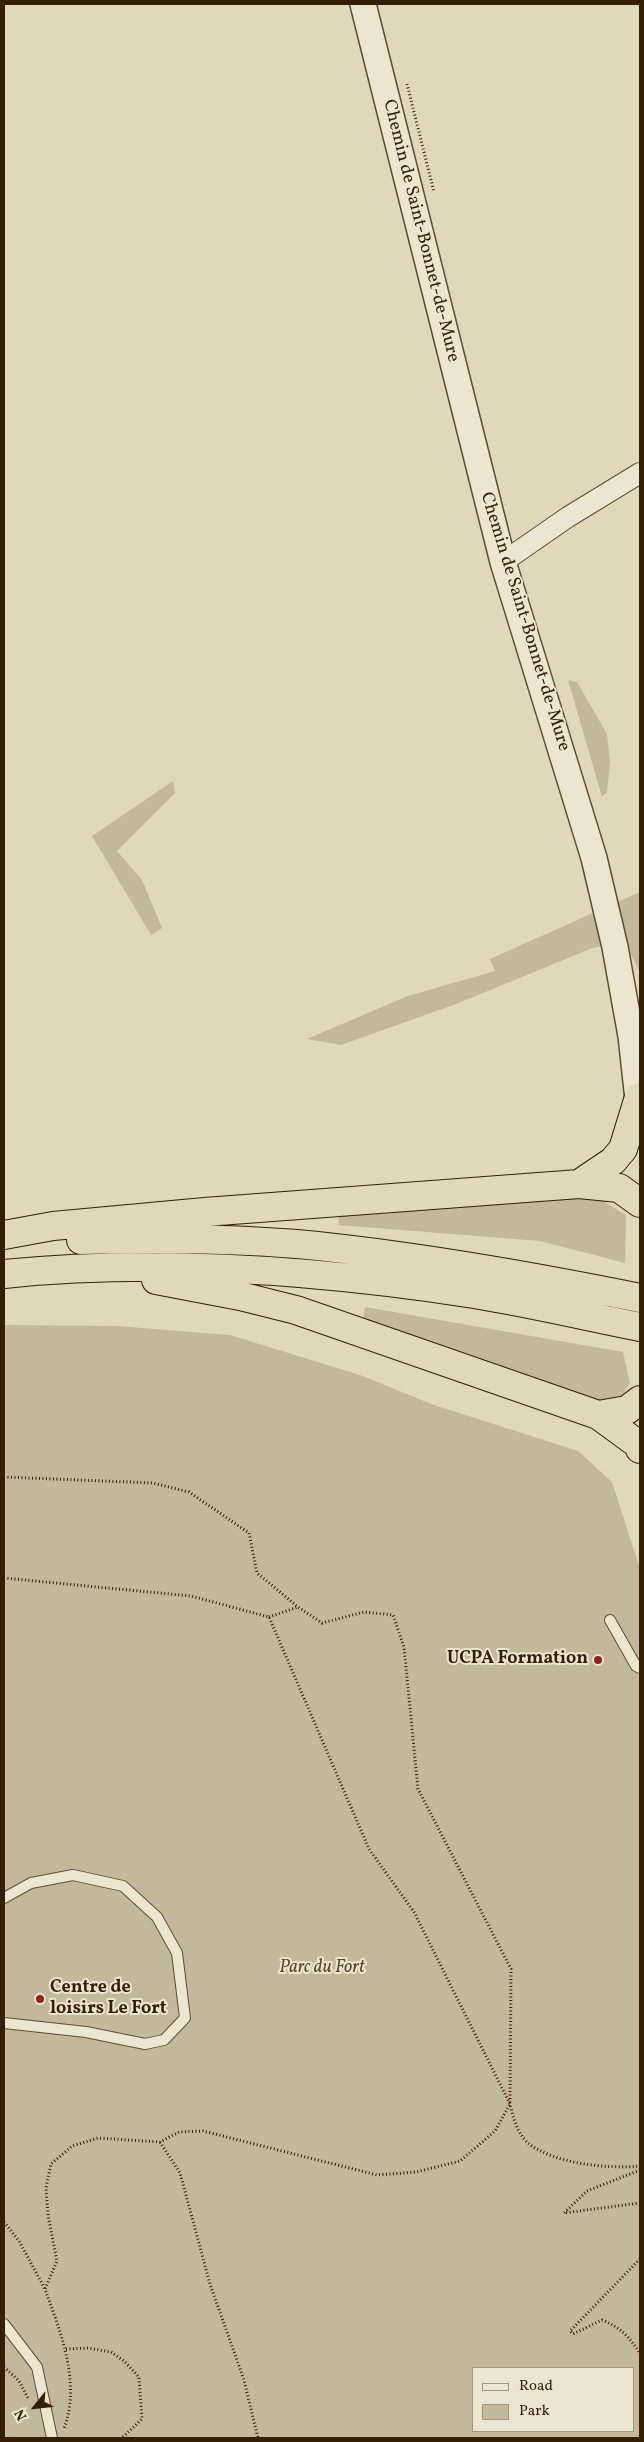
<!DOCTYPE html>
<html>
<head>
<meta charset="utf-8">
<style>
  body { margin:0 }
  #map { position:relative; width:644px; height:2442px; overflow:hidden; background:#e1d7ba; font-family:Vollkorn,serif }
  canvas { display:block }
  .frame { position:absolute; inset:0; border:5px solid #351e08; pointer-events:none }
  .legend { position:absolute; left:472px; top:2367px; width:162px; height:65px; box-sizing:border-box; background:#ece5d2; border:1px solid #a39581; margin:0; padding:6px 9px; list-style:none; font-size:15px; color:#351e08 }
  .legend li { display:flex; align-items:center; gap:10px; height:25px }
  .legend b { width:25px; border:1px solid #a39581 }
  .north { position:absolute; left:10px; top:2382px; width:50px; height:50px; -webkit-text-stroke:4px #ece5d2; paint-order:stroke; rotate:241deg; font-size:14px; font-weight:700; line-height:20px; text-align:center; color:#351e08 }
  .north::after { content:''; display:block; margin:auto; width:18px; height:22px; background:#351e08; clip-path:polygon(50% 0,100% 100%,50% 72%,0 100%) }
</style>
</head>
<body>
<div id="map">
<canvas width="644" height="2442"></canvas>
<div class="frame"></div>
<ul class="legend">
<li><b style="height:6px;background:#ece5d2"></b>Road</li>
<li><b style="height:14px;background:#c4b89c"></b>Park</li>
</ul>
<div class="north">N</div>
</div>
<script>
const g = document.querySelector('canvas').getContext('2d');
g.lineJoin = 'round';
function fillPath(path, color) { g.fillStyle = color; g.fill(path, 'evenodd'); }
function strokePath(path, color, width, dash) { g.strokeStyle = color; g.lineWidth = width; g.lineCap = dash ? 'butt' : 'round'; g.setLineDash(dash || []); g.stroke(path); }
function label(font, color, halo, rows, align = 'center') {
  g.font = font + ' Vollkorn,serif'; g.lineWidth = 4; g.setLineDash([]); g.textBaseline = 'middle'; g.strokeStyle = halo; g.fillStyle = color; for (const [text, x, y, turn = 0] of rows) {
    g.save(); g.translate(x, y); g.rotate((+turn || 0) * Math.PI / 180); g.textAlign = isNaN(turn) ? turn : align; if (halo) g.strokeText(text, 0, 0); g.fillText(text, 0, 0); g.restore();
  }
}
fillPath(new Path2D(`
  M568,680L577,682L607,734L610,763L607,792L602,797Z
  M173,781L175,793L117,851L142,880L162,928L151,935L92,836Z
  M640,892V973L624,940L590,949L456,1004L341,1045L307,1039L408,996L495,971L490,959Z
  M595,1196L626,1215L625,1263L540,1241L339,1225L338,1215Z
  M365,1307L623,1352L630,1383L619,1400L587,1401L363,1319Z
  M4,1325L117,1326L230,1335L363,1376L431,1404L578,1451L612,1482L640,1569V2438H4ZM473,2368H633V2431H473Z`), '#c4b89c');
const service = new Path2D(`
  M610,1620L636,1666L640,1668
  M4,1898L31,1883L73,1875L123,1886L157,1917L177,1953L185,2018L164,2040L145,2044L86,2032L4,2023
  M4,2324L37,2367L52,2438`);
const minor = new Path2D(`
  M503,562L568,517L640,473`);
const tertiary = new Path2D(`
  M363,4L503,562L594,858L615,947L631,1036L640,1118`);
const motorway = new Path2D(`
  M579,1184L613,1161L623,1149L639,1097
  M4,1235L53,1226L205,1212L579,1184L619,1188L640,1203
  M81,1240C153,1238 225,1238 297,1244C412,1255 526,1275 640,1298
  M4,1274C160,1258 319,1270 474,1294C529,1303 585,1316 640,1327
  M156,1280L240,1296L296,1310L598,1415L639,1445L640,1449
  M598,1415L627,1410L640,1400`);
strokePath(service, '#604c34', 12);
strokePath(minor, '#604c34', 22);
strokePath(tertiary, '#604c34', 28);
strokePath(motorway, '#351e08', 30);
strokePath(new Path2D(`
  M407,84L434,192
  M4,1477L153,1483L189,1492L249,1533L257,1573L298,1607L322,1623L364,1612L393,1615L404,1647L418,1789L511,1969L510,2104L495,2131L460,2161L416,2172L377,2175L203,2131L179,2132L160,2142L98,2138L72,2146L51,2164L46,2188L48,2215L57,2261L45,2289C61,2333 81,2383 64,2429
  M4,1578L191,1596L269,1617L369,1849L414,1912L510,2104C513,2117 517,2133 528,2143C554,2164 608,2169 640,2166
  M269,1617L298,1607
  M160,2142L180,2173L210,2284L244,2380L258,2438
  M640,2170L587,2191L564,2213L640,2203
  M4,2222L19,2241L45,2289
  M640,2259L570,2331L573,2334L602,2320C620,2327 631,2338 640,2354
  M66,2349L88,2348L111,2352L124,2361L139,2377L142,2419L122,2438
  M4,2367L19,2381L29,2400`), '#351e08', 3, [1, 2.5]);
strokePath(service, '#ece5d2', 10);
strokePath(minor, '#ece5d2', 20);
strokePath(tertiary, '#ece5d2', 25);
strokePath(motorway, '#e1d7ba', 28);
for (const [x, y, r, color] of [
  [598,1660,5,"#8f2418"],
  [40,1999,5,"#8f2418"]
]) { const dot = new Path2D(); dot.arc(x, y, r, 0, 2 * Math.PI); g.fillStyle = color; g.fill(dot); strokePath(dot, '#ece5d2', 2); }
label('18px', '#351e08', '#ece5d2', [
  ["Chemin de Saint-Bonnet-de-Mure",420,231,76],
  ["Chemin de Saint-Bonnet-de-Mure",524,622,73]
]);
label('bold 18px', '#351e08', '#ece5d2', [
  ["UCPA Formation",588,1660],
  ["Centre de",50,1989,"left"],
  ["loisirs Le Fort",50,2010,"left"]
], 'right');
label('italic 18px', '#59442d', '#ece5d2', [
  ["Parc du Fort",322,1969]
]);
</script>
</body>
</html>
